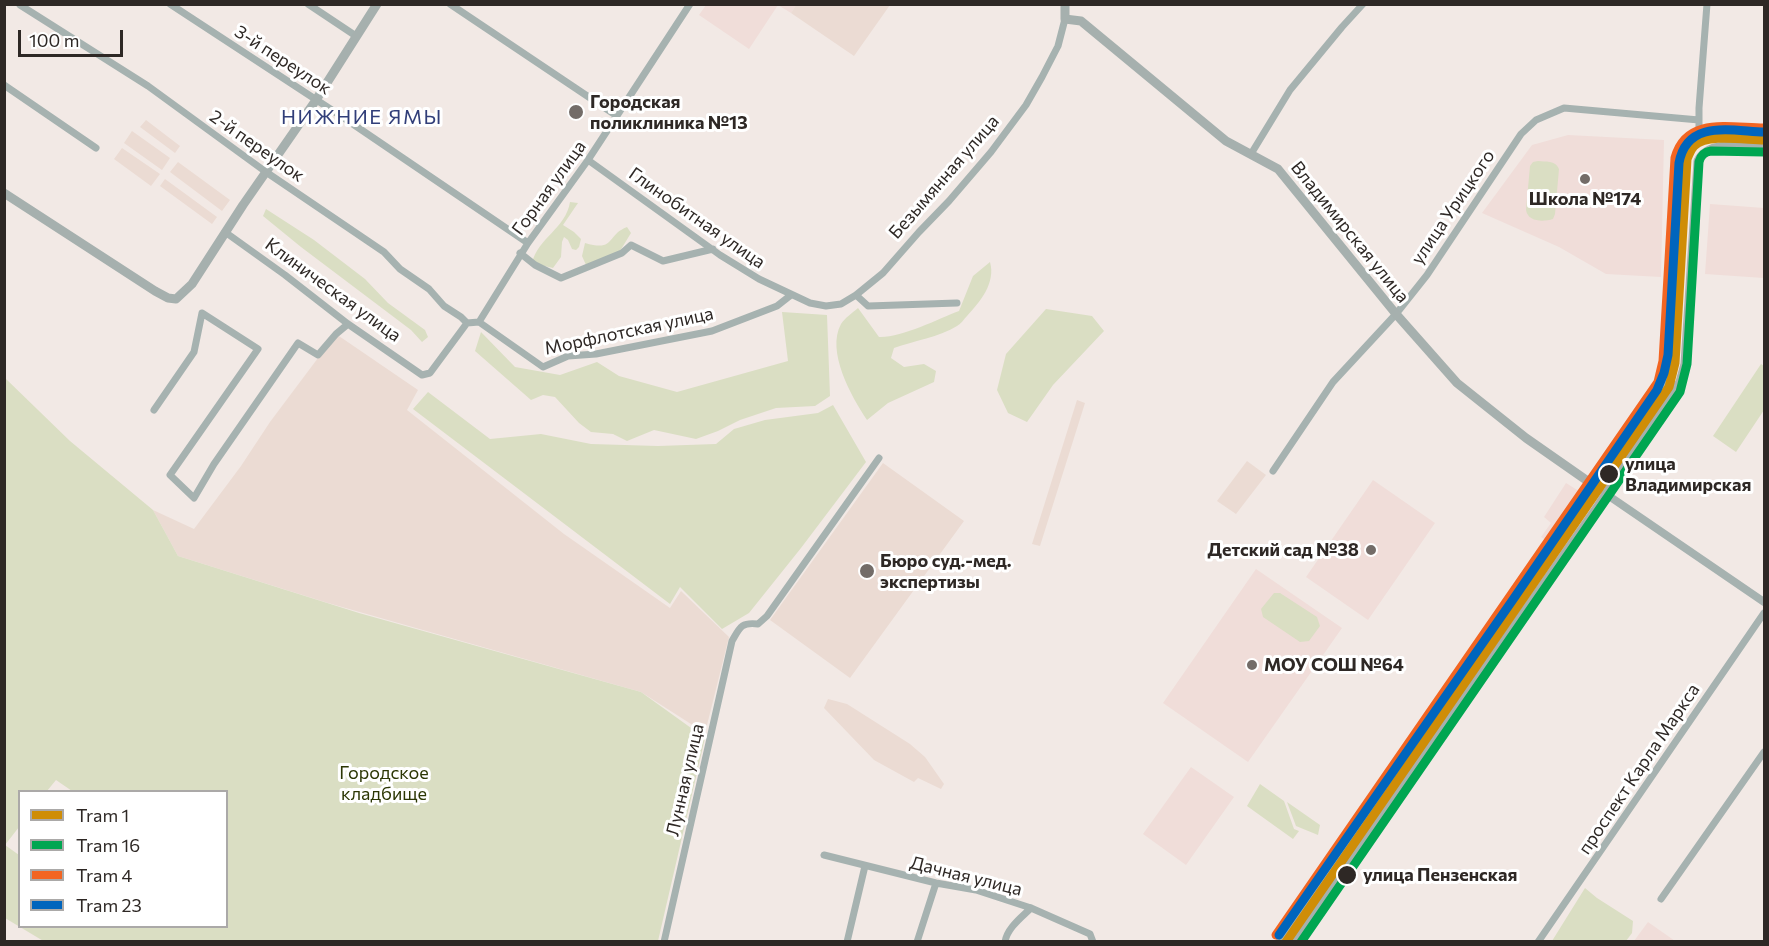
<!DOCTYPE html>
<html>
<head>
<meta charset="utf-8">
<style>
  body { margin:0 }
  #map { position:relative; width:1769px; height:946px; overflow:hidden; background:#f2e9e5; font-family:Commissioner,sans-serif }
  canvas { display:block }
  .frame { position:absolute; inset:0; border:6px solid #2e2825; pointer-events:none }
  .legend { position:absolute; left:18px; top:790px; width:210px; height:138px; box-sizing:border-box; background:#fff; border:2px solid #aba9a8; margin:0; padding:8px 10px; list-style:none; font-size:18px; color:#2e2825 }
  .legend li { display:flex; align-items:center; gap:12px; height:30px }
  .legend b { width:30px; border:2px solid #aba9a8 }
  .scale { position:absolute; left:18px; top:30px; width:105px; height:27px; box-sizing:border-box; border:3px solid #2e2825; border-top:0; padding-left:8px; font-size:18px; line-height:21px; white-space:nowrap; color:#2e2825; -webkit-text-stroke:4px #fff; paint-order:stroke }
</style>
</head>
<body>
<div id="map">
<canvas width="1769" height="946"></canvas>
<div class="frame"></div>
<ul class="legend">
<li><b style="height:8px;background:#cf8d07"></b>Tram 1</li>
<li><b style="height:8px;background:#00a651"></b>Tram 16</li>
<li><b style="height:8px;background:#f26522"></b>Tram 4</li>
<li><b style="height:8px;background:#0065bd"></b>Tram 23</li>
</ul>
<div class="scale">100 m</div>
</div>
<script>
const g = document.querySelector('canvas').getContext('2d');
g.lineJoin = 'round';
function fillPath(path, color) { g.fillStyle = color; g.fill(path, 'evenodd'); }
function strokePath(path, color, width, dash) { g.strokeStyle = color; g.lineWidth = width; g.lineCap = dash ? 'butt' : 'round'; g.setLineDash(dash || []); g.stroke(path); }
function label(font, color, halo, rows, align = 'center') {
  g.font = font + ' Commissioner,sans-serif'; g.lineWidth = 6; g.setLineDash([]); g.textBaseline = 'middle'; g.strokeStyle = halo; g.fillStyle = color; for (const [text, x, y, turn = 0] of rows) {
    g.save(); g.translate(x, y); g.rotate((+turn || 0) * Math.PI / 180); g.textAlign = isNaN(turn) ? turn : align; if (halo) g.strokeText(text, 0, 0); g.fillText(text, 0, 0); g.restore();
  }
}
fillPath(new Path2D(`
  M706,5H796L791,13L778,5L749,49L699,15Z
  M1568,135L1664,140L1661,277L1606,274L1559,247L1482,213L1532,145Z
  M1710,204L1764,208V278L1705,274Z
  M1373,480L1435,523L1368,620L1306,577Z
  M1566,483L1582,493L1549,542L1541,537L1551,523L1544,517Z
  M1256,569L1342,628L1248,762L1163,703Z
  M1191,767L1234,797L1186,865L1143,834Z
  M1648,922L1675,941H1634Z`), '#f0ddd9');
fillPath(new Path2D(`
  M796,5V4L890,5L854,56L791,13Z
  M146,120L180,146L175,153L140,127Z
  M132,131L170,158L162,170L124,143Z
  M122,148L160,174L151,186L114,159Z
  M178,162L230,200L222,211L170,172Z
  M165,179L217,217L212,224L160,186Z
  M336,334L418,390L407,410L564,534L670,608L681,591L729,637L705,733L641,692L328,603L178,556L153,510L194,529L241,466L270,422Z
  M1077,400L1085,403L1040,546L1032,544Z
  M1247,461L1266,475L1236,514L1217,501Z
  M883,463L964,521L850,678L770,620Z
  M828,699L847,704L910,744L925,757L944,784L941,789L918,778L914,782L874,760L824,708Z`), '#ebdbd3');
fillPath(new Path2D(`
  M1538,161C1546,162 1555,160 1559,169L1555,214L1553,219C1543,222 1528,222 1526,210L1530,166L1533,162Z
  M570,202L578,203L563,225L574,232L581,239L579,247L576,250L572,249L568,240L564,237L562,242L561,257L553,268L532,263C538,238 566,228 570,202Z
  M266,209L314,240L365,279L388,303L425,330L428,337L422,342L411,330L301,247L263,216Z
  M627,227L631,233L620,251L586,265L582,256L585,243C616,252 606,235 627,227Z
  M990,262C996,283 980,302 967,316C964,319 961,324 957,326C940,337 913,341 894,348L891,358L904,367L924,364L936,371L934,382L888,403L867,420C851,396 826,351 841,324C845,318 852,313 858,308L879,337C901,338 938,319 959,311L973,276Z
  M1046,309L1092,316L1104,331L1053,385L1027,422L1008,413L997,390L1006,354Z
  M782,312L827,315L830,396L815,406L776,408L740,420L718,431L696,439L654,430L627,441L613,434L591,432L579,423L555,397L543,395L531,400L475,351L481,332L515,367L560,375L597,362L619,376L677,392L788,361Z
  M1761,364L1764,366V410L1736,452L1713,436Z
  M5,378L70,441L153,510L178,556L359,613L641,692L705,738L658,941L45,942L5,918ZM56,780L72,791L226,792V926H20L19,855L5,845L19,827L20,792L47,791Z
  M428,392L490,439L541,434L591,444L658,446L716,444L734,429L765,420L818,413L833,405L866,462L801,548L749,613L722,629L680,587L670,604L413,409Z
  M1274,593H1280L1317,617L1320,626L1309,641L1300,642L1263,617L1261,609Z
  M1260,784L1284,801L1294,829L1299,831L1293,839L1247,806Z
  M1287,802L1320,825L1318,835L1296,826Z
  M1585,888L1597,898L1633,921L1632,933L1626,941H1552Z`), '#dadec3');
strokePath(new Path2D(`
  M170,4L341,116L528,243
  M308,4L356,36
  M450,4L617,116
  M20,5L148,86L266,172L384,252L400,269L429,289L444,306L461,317L467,323
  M4,85L96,148
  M1699,136V108L1707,4
  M1251,154L1290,90L1342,27L1363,4
  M588,160L720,255L759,279L810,303L826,306L841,304L856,295L883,273L919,232L949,201L991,152L1026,105L1042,77L1058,46L1065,19
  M225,232L285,275L348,324L422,375L430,373L467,323L479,322
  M520,253L535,265L561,278L622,253L631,245L663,261L713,249
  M856,295L868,306L957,303
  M479,322L528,243L588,160L690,4
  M479,322L543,367L568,356L596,354L712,331L777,306L791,295
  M154,410L194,352L202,313L258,349L170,475L194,498L214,464L298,343L318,355L336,334L348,324
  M1273,471L1333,382L1396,314L1427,275L1521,134L1536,120L1564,108L1699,120
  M824,855L936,883L976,890L1031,908L1090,934L1093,942
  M1661,899L1764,752
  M664,942L732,641C740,627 741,622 758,624L767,616L879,458
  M847,942L865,866
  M917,942L936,883
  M1005,942C1007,928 1022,917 1031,908
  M1538,942L1764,613`), '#a6b2b0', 7);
strokePath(new Path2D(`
  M1606,494L1764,602`), '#a6b2b0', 8);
strokePath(new Path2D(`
  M1065,4V19L1081,21L1226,141L1278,169L1396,314L1457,383L1526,438L1599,489
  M4,193L155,291L168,298L176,299L192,284L243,205L316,100L377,4
  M1280,942L1492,640L1587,498L1666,386L1672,370L1673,360L1682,199L1686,151L1693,140L1705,135L1764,137
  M1294,942L1598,506L1680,382L1685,364L1698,161C1709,139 1744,147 1764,148`), '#a6b0ae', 9);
strokePath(new Path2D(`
  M1286,942L1669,387L1675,363L1687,159C1689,155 1690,150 1694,146C1707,133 1746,140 1764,140`), '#cf8d07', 9);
strokePath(new Path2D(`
  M1301,942L1680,392L1687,364L1699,162C1701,155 1704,152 1711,151L1764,152`), '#00a651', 9);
strokePath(new Path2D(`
  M1276,935L1658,382L1663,361L1675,158C1686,116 1731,128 1764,128`), '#f26522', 9);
strokePath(new Path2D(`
  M1279,935L1512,601L1657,390L1664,373L1668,355L1679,163C1687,119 1731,131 1764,132`), '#0065bd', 9);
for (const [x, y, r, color] of [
  [576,112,8,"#736c68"],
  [1585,179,6,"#736c68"],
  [1609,474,10,"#2e2825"],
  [1371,550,6,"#736c68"],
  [867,571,8,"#736c68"],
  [1252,665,6,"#736c68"],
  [1347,875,10,"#2e2825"]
]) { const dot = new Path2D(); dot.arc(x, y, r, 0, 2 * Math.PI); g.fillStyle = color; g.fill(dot); strokePath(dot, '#fff', 2); }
label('18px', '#2e2825', '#fff', [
  ["3-й переулок",283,60,33],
  ["2-й переулок",257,146,35],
  ["Безымянная улица",944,177,-49],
  ["Горная улица",549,188,-54],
  ["улица Урицкого",1453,207,-56],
  ["Глинобитная улица",697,218,35],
  ["Владимирская улица",1350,232,51],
  ["Клиническая улица",333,290,36],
  ["Морфлотская улица",629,331,-12],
  ["проспект Карла Маркса",1639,769,-56],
  ["Лунная улица",685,780,-77],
  ["Дачная улица",966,876,14]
]);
label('bold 18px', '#2e2825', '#fff', [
  ["Городская",590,102],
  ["поликлиника №13",590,123],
  ["Школа №174",1585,199,"center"],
  ["Детский сад №38",1359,550,"right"],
  ["Бюро суд.-мед.",880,561],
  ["экспертизы",880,582],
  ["МОУ СОШ №64",1264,665]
], 'left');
label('bold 18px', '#2e2825', '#fff', [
  ["улица",1625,464],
  ["Владимирская",1625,485],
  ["улица Пензенская",1363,875]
], 'left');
label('18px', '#2c3704', '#fff', [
  ["Городское",384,773],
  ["кладбище",384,794]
]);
g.letterSpacing = '1.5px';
label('20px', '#313e79', '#fff', [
  ["НИЖНИЕ ЯМЫ",362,117]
]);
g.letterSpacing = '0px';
</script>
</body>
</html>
